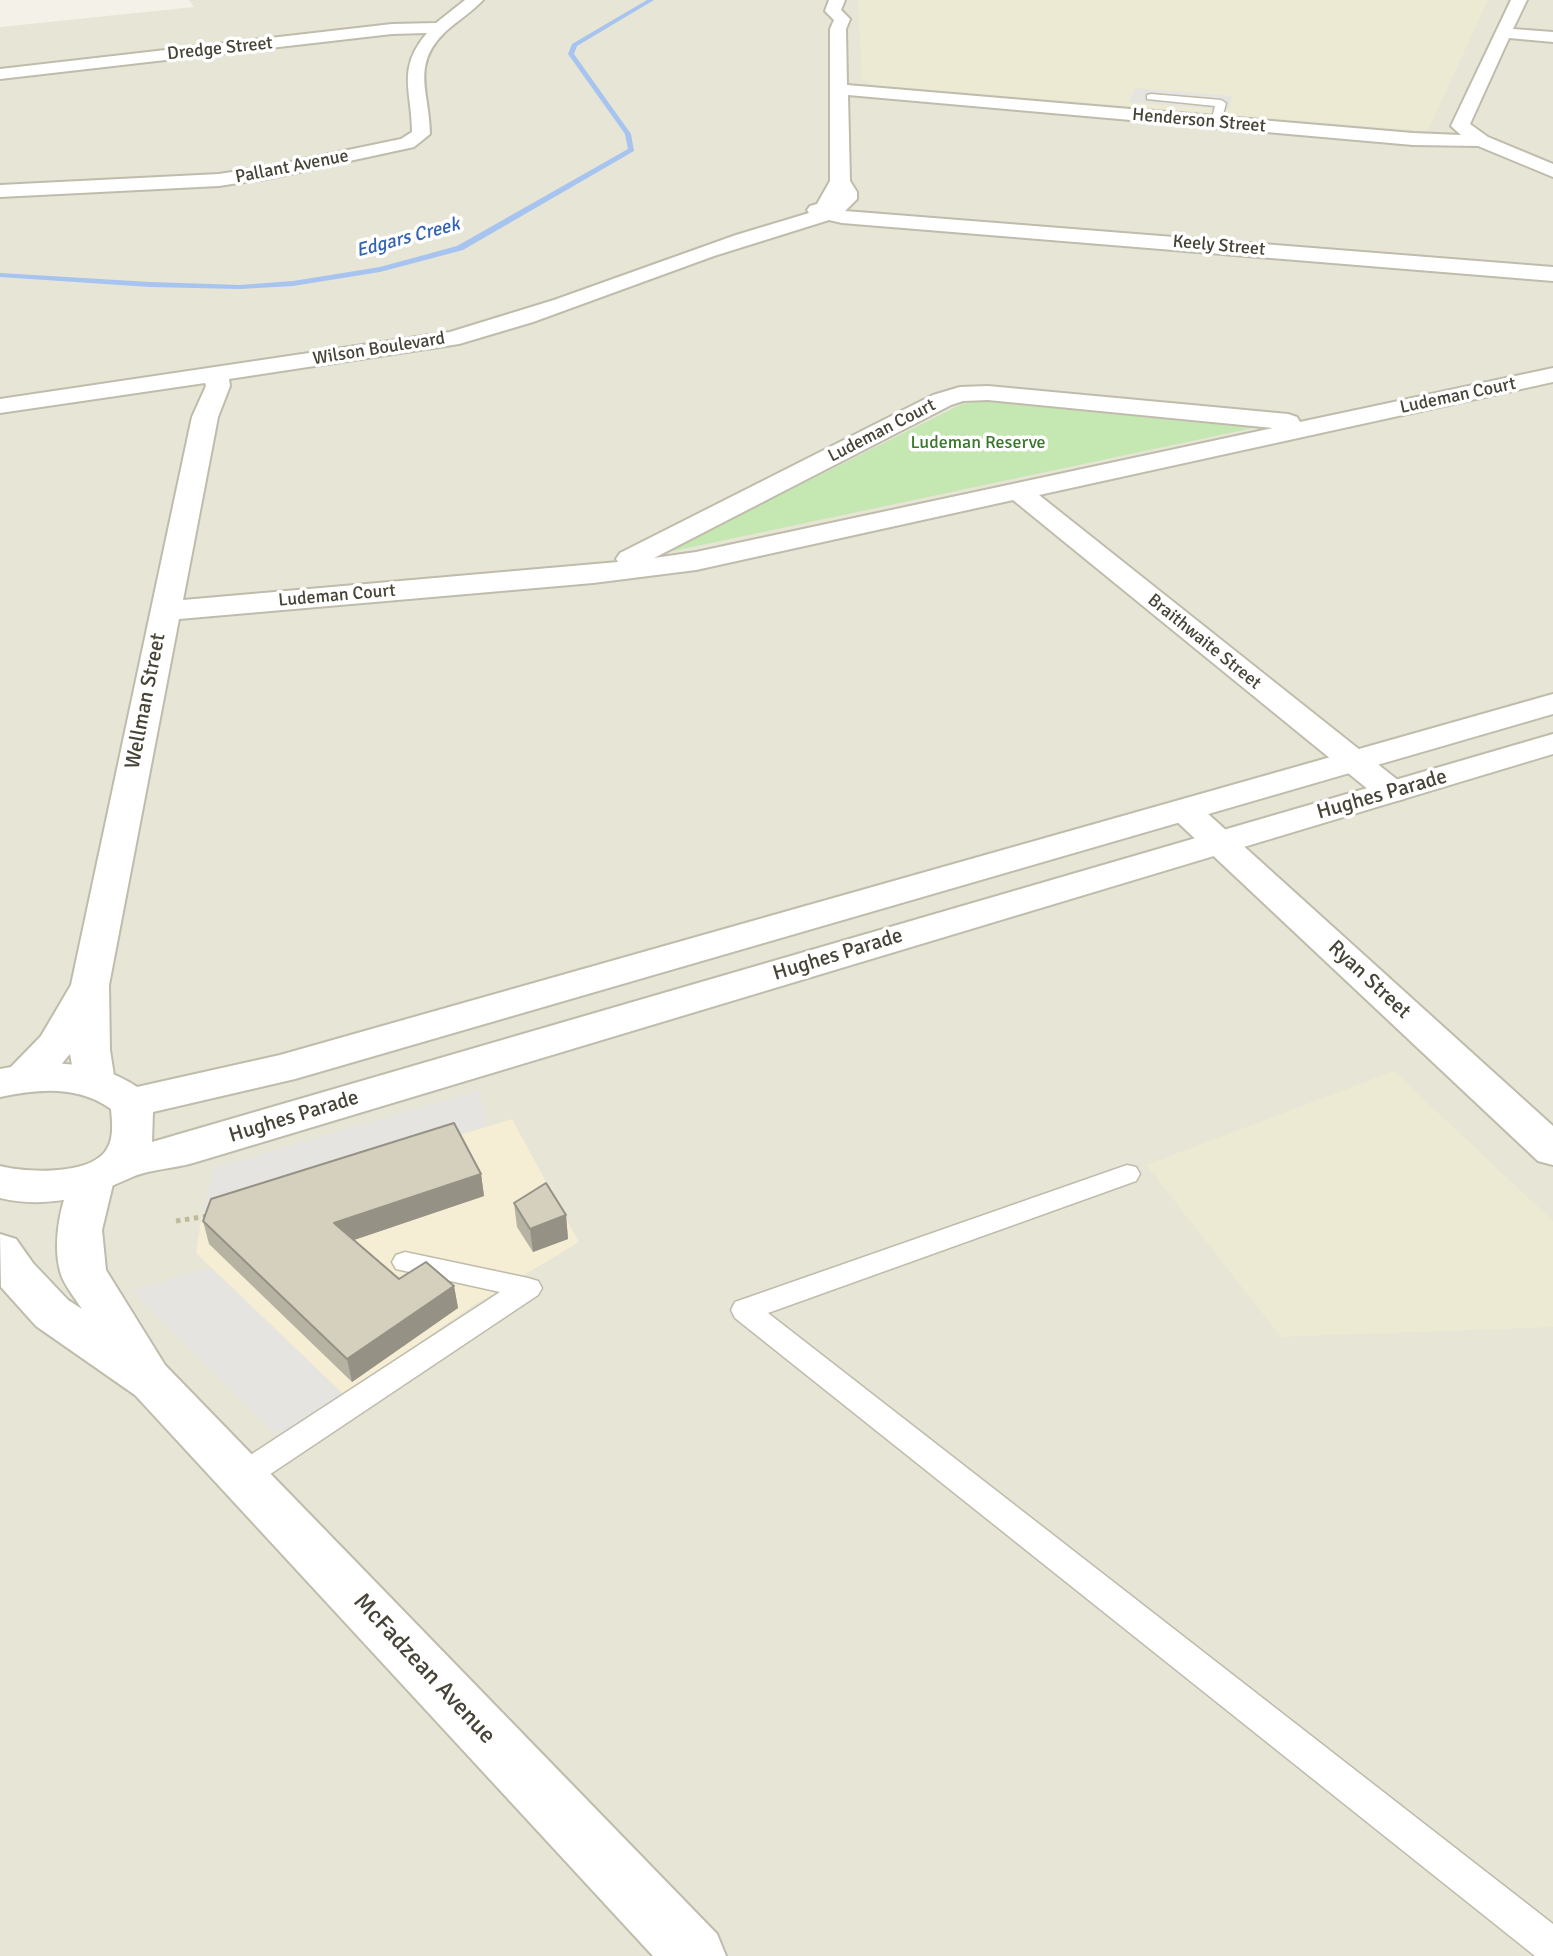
<!DOCTYPE html>
<html>
<head>
<meta charset="utf-8">
<style>
  body { margin:0 }
  canvas { display:block; background:#f4f2e8 }
</style>
</head>
<body>
<canvas width="1553" height="1956"></canvas>
<script>
const g = document.querySelector('canvas').getContext('2d');
g.lineJoin = 'round';
function fillPath(path, color) { g.fillStyle = color; g.fill(path, 'evenodd'); }
function strokePath(path, color, width, dash) { g.strokeStyle = color; g.lineWidth = width; g.lineCap = dash ? 'butt' : 'round'; g.setLineDash(dash || []); g.stroke(path); }
function label(font, color, halo, rows, align = 'center') {
  g.font = font + ' Signika,sans-serif'; g.lineWidth = 7; g.setLineDash([]); g.textBaseline = 'middle'; g.strokeStyle = halo; g.fillStyle = color; for (const [text, x, y, turn = 0] of rows) {
    g.save(); g.translate(x, y); g.rotate((+turn || 0) * Math.PI / 180); g.textAlign = isNaN(turn) ? turn : align; if (halo) g.strokeText(text, 0, 0); g.fillText(text, 0, 0); g.restore();
  }
}
fillPath(new Path2D(`
  M189,0H1553V1956H0V27L194,7Z`), '#e7e5d6');
fillPath(new Path2D(`
  M512,1119L579,1242L471,1307L344,1395L196,1253L202,1213Z`), '#f5edd4');
fillPath(new Path2D(`
  M858,0H1488L1428,131L875,85L862,80Z
  M1394,1071L1553,1221V1327L1281,1337L1146,1165Z`), '#ecead2');
fillPath(new Path2D(`
  M980,401L1253,428L664,553L962,404Z`), '#c5e7b2');
fillPath(new Path2D(`
  M1135,88L1233,96L1228,110L1129,102Z
  M479,1090L487,1126L202,1213L215,1168Z
  M210,1267L344,1395L278,1436L133,1291Z`), '#e5e4e0');
fillPath(new Path2D(`
  M647,0H654L577,46L574,54L631,134L634,151L463,250L380,272L293,286L240,289L150,287L0,277V273L150,282L240,285L293,281L380,267L457,246L628,149L625,134L568,54L572,44Z`), '#a6c4ef');
const service = new Path2D(`
  M1151,94L1221,100L1226,103L1221,122L1216,125L1211,122L1215,106L1147,99V95Z
  M1127,1165L1136,1167L1140,1174L1136,1181L768,1313L1553,1924V1956H1535L735,1318L731,1310L735,1302Z
  M405,1252L528,1278L538,1281L542,1288L538,1295L254,1485L243,1489L232,1485L228,1476L232,1467L500,1292L396,1269L392,1262L396,1255Z`);
const minor = new Path2D(`
  M465,0H483C472,12 457,21 445,32C410,66 430,93 430,134L414,147L271,178L219,186L0,197V185L219,174L271,166L401,139L412,132C412,91 396,69 427,33L392,34L0,79V69L392,24L436,23Z
  M829,0H845L841,10L850,19L846,29L847,85L1413,133L1461,135L1451,126L1511,0H1527L1513,29L1553,32V42L1509,38L1470,124L1488,137L1553,164V177L1478,146L1413,145L848,95L850,181L857,192V199L845,211L1553,267V281L842,223L829,220L714,256L533,322L459,344L229,379L230,386L218,417L183,600L618,562L616,559L620,553L933,395L960,387L988,386L1288,414L1297,417L1300,422L1553,368V382L1039,495L1404,785L1409,792L1404,799L1392,802L1380,799L1013,500L696,570L593,583L179,619L109,985L110,1050L115,1082L109,1092L95,1096L81,1092L75,1082L70,1054C52,1075 41,1095 11,1087L5,1077L11,1067L41,1036L71,985L192,417L206,386L205,383L0,413V399L450,332L554,300L736,235L809,213L807,210L810,206L817,204L830,181V29L834,20L825,11ZM988,400L1273,428L696,552L654,558L951,405L963,401Z
  M1184,800L1196,803L1553,1126V1165L1538,1161L1172,817L1167,810L1172,803Z
  M92,1164L107,1169L114,1180L102,1230L106,1270L165,1365L717,1934L726,1956H653L135,1395L36,1326L1,1287L0,1234L16,1239L33,1263L68,1300L82,1309C75,1298 63,1284 60,1271C52,1240 61,1197 77,1169Z`);
const tertiary = new Path2D(`
  M1553,694V714L295,1079L153,1112L152,1142L1553,734V754L193,1163C173,1169 148,1169 130,1178C89,1197 46,1209 0,1198V1166C26,1173 94,1176 108,1147C114,1136 112,1121 111,1109C77,1085 39,1089 0,1097V1069C46,1060 97,1060 137,1087L280,1055Z`);
strokePath(service, '#bfbcab', 3);
strokePath(minor, '#bfbcab', 4);
strokePath(tertiary, '#bfbcab', 4);
strokePath(new Path2D(`
  M176,1221L208,1216`), '#c0ba9c', 5, [4.5, 4.5]);
fillPath(service, '#fff');
fillPath(minor, '#fff');
fillPath(tertiary, '#fff');
fillPath(new Path2D(`
  M481,1174L484,1196L354,1240L399,1279L454,1286L458,1308L352,1382L209,1244L203,1221Z
  M514,1203L566,1215L568,1239L533,1252L517,1227Z`), '#b7b3a3');
fillPath(new Path2D(`
  M481,1174L484,1196L339,1245L334,1223Z
  M566,1215L568,1239L533,1252L530,1229Z
  M454,1286L458,1308L352,1382L347,1359Z`), '#959285');
const building = new Path2D(`
  M454,1123L481,1174L334,1223L399,1279L426,1262L454,1286L347,1359L203,1221L211,1199Z
  M546,1183L566,1215L530,1229L514,1203Z`);
fillPath(building, '#d5d0be');
strokePath(building, '#959285', 2);
label('18px', '#474337', '#fff', [
  ["Dredge Street",220,49,-6],
  ["Henderson Street",1199,121,5],
  ["Pallant Avenue",292,167,-11],
  ["Keely Street",1219,246,5],
  ["Wilson Boulevard",379,349,-9],
  ["Ludeman Court",1458,396,-12],
  ["Ludeman Court",882,431,-27],
  ["Ludeman Court",337,596,-5],
  ["Braithwaite Street",1204,642,39]
]);
label('18px', '#3a772b', '#fff', [
  ["Ludeman Reserve",978,443]
]);
label('italic 19px', '#3264b0', '#fff', [
  ["Edgars Creek",408,238,-15]
]);
label('21px', '#474337', '#fff', [
  ["Wellman Street",146,701,-79],
  ["Hughes Parade",1382,795,-16],
  ["Hughes Parade",838,955,-17],
  ["Ryan Street",1369,980,43],
  ["Hughes Parade",294,1117,-17]
]);
label('24px', '#474337', '#fff', [
  ["McFadzean Avenue",424,1669,47]
]);
</script>
</body>
</html>
